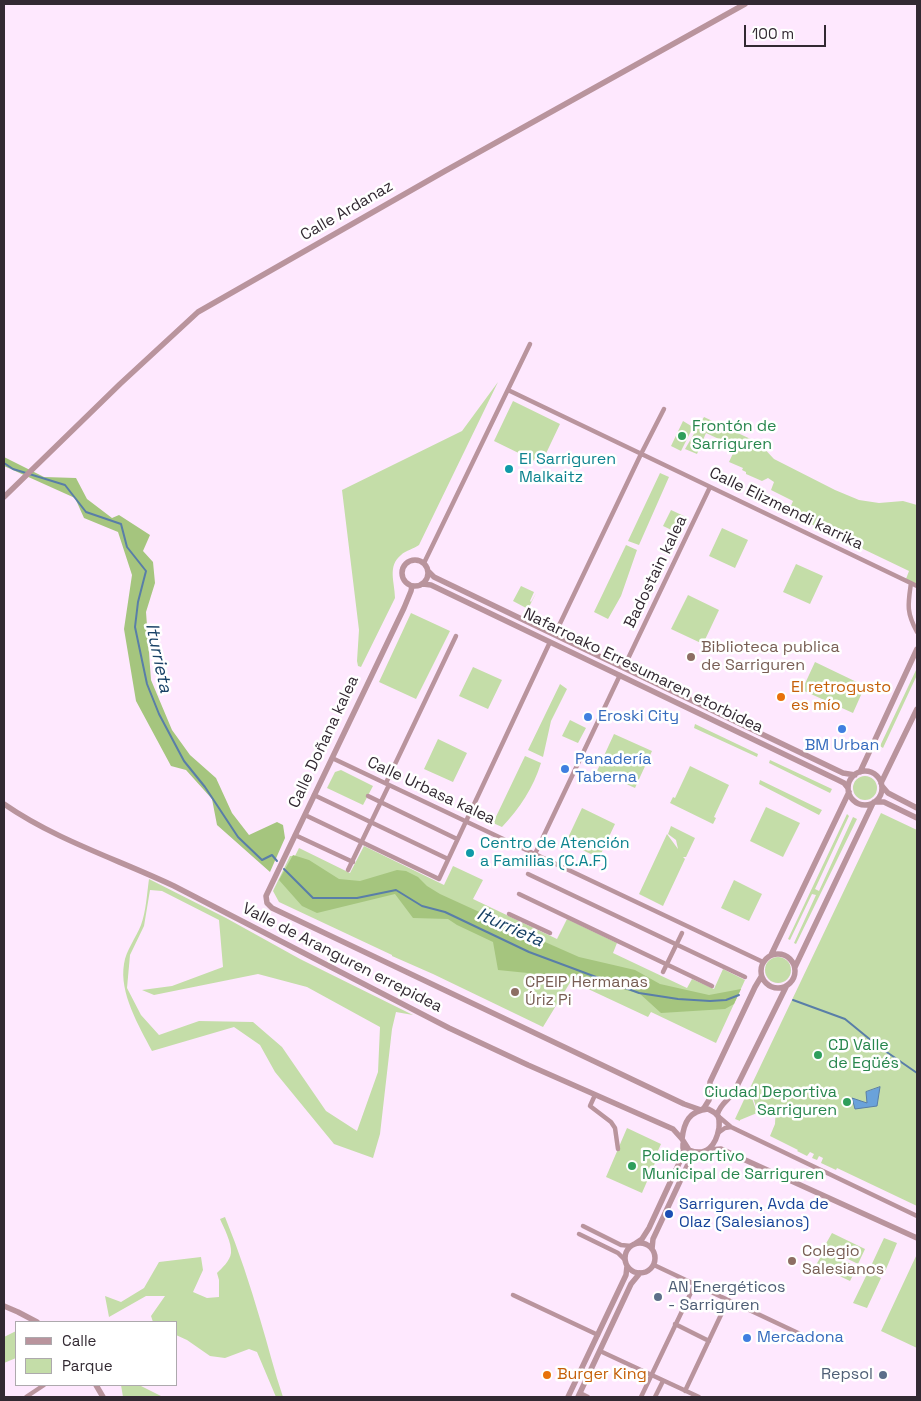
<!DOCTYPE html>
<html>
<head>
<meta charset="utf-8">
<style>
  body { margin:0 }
  #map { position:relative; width:921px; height:1401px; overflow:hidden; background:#fee8fe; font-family:"Space Grotesk",sans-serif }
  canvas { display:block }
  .frame { position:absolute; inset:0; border:5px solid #322932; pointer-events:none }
  .legend { position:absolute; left:15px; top:1321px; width:162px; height:65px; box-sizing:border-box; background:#fff; border:1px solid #ada9ad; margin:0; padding:6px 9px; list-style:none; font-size:15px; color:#322932 }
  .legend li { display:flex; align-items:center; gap:10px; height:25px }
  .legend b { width:25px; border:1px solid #ada9ad }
  .scale { position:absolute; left:744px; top:25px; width:82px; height:22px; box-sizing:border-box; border:2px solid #322932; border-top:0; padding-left:6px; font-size:15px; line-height:18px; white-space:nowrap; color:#322932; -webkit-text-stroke:4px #fff; paint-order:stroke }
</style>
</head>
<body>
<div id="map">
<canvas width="921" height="1401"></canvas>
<div class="frame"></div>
<ul class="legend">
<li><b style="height:6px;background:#b9949d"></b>Calle</li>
<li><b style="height:14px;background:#c4dda8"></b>Parque</li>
</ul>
<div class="scale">100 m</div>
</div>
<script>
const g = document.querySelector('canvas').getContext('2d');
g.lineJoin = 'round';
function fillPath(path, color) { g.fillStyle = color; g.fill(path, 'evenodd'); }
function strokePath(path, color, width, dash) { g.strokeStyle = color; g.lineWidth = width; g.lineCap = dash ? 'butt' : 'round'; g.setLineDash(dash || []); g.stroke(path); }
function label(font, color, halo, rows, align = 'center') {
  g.font = font + ' "Space Grotesk",sans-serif'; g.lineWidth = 5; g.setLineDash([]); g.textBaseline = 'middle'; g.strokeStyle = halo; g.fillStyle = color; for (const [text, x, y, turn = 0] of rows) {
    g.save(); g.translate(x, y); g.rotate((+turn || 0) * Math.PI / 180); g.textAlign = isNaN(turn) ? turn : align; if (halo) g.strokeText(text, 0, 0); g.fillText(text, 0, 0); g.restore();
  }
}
fillPath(new Path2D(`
  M498,382L419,545C414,549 406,550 401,555C387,566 395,583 395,598L361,667L358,666L357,661L359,630L342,490L462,431Z
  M513,401L560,424L541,464L494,441Z
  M704,417L759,443L774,459L835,490L859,500L879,503L903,501L917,505V584L906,579L909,571L788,513L793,501L771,490L774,482L768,478L762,481L746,474V472L742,470L743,468L729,462L736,447L706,433L697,454L685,449Z
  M683,421L693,427L681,451L671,446Z
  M660,473L669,477L639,545L628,541Z
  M671,510L686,517L678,533L663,526Z
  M722,528L748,540L735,568L709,556Z
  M626,545L637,550L621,596L608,619L594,612Z
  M796,564L823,576L810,604L783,592Z
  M521,586L534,592L530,601L531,602L536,593L528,609L513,601Z
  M688,595L719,610L703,644L671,629Z
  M411,613L450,631L416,699L379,682Z
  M815,662L865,686L853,713L802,690Z
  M473,667L502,680L488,709L459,696Z
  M917,668V675L883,748L880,746Z
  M560,684L567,689L551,721L543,757L528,750Z
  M570,720L586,728L578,743L562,736Z
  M695,724L758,754L757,757L694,728Z
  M614,734L652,751L635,788L597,771Z
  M438,739L467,753L453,782L424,769Z
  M525,756L541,763C533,788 520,808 502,827L493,823Z
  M770,760L832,789L830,793L769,763Z
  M690,766L729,785L714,817L716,818L713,824L670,803L673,797L675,798Z
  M341,770L373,786L363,805L327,788L335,772Z
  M853 788a12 12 0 1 1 24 0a12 12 0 1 1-24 0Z
  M760,780L822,810L819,815L759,784Z
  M766,807L800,823L783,857L750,841Z
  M582,808L615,824L599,858L566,842Z
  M881,813L917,830V1206L837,1168L836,1170L821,1163L823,1158L819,1156L817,1160L812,1158L814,1154L810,1152L807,1156L797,1151L798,1150L770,1136L775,1124L776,1106L758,1113L750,1088Z
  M847,814L849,816L815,889L819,891L853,817L857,819L796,944L794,943L816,895L812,894L790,940L788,939Z
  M671,826L695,838L686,857H683L685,859L663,906L639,894L667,834L678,849L676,840L668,834Z
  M364,846L444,885L453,866L483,880L473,899L557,939L567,919L617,943L613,953L687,988L692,979L714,989L723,969L745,980L716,1043L651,1012L648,1017L571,981L543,1027L433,974L392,956V955L279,902L273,891L290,856H295L299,848L350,873Z
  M149,879L226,918L300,959L413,1015L396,1012L392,1029L380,1134L373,1158L334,1144L275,1072L260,1045L234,1027L152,1051C139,1026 119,993 124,964C126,950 136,938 141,925C146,912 147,893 149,879ZM150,890L162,891L219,920L223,967L172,986L142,990L154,995L258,974L307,987L380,1027L378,1072L357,1131L326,1111L282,1047L253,1022L199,1021L159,1035L141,1015L127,988L130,955L144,926Z
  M734,880L762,894L749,921L721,908Z
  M765 970a13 13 0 1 1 26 0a13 13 0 1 1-26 0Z
  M749,1089L757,1113L740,1120V1121L735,1119Z
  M627,1128L661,1144L656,1155L658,1156L642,1193L606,1177Z
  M225,1217C239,1251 250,1285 260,1319C268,1345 274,1371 283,1397H276L257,1352L249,1349L225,1358L210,1356L187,1340L176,1335V1322H153L151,1316L165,1296H146L109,1317L105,1296L121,1302L144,1288L159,1262L201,1257L203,1270L193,1292L207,1298L219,1297V1280L217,1273C222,1268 230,1261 231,1253C232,1243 224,1228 220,1219Z
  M832,1233L865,1249L858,1264L824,1247Z
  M884,1238L897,1243L884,1274L870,1268Z
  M824,1251L857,1267L850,1281L816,1265Z
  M917,1254V1348L881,1331Z
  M868,1272L881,1278L867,1308L853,1303Z
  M16,1331V1358L4,1363V1337Z
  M121,1385H139L163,1397H123Z`), '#c4dda8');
fillPath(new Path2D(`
  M4,457L44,477L76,478L87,499L112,518L119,515L150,535L143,551L153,562L155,583L146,612L151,680L172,730L190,755L216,778L232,813L249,835L277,822L283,825L285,838L270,872L217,825L212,799L186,770L171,766L136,701L124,629L132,575L118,532L84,518L75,498L4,466Z
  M293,855L309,860L339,879L360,881L397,870L406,871L418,877L427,886L440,894L545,942L579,957L635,970L660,984L709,995L741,989L734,1004L725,1009L661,1013L639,993L567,977L498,970L493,942L457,925L448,919L413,918L395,894L317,913L302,906L279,880Z`), '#a5c57e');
const water = new Path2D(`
  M880,1087L877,1106L855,1109L852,1098L867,1103L866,1092Z`);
fillPath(water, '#6aa2da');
strokePath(water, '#597ea8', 1);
strokePath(new Path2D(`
  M4,463L13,469L65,485L86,512L121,524L127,547L146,571L138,602L135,627L147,684L159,714L184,761L205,787L238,837L262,860L272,855L277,861
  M284,869L313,898H357L396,890L422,906L445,912L529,952L639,993L678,999L710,1001L726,1000L739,995
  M793,1000L845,1019L878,1046L917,1073`), '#597ea8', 2);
strokePath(new Path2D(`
  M508,390L917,586
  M424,563L530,344
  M911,583C908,604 906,612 917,632
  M555,634L641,454L664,409
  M624,667L710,487
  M332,758L763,962
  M386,783L456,636
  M314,795L448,859
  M368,796L457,839
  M305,815L439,879L550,642
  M295,835L353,862
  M535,854L620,675
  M348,870L389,785
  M528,874L745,977
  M519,894L712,986
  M509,914L550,933
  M663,972L682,933
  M595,1095L590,1106L611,1122L615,1128L618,1149
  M718,1116L731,1127L917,1216
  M718,1133L725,1128L731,1127
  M583,1226L621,1245L631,1246
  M579,1234L618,1253L625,1260
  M654,1265L815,1341
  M513,1295L598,1335
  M675,1324L709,1341
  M600,1351L699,1397
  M685,1391L728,1300
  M580,1393L588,1397
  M26,1397L44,1385
  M641,1397L695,1284
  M655,1397L663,1381`), '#b9949d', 4.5);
strokePath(new Path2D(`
  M4,497L120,384L198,312L445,171L745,4
  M402 573a13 13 0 1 1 26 0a13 13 0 1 1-26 0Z
  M429,572L434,577L843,773L855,775
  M423,584L431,585L838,780L844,783L848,788
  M412,586L411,591L404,608L266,896L267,903L272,908L684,1104L701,1110L704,1108L709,1100L710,1082L755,987L761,977
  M848 788a17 17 0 1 1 34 0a17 17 0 1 1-34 0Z
  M860,772L917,649
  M881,783L917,709
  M882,786L888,793L917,808
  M874,802H884L917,818
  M4,804C56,840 117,859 174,886L449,1028L528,1065L673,1129L682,1139
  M761 971a17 17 0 1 1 34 0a17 17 0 1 1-34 0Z
  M771,955L849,792
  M795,967L873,803
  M708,1109C712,1111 716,1113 718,1116C720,1120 719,1124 719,1128C716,1145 707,1157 689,1150L682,1139C684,1122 689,1111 708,1109Z
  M717,1115C721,1102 729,1101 735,1090L786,987
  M708,1150L721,1149L917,1238
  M625 1258a15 15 0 1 1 30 0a15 15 0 1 1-30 0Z
  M636,1243L642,1239L649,1228L681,1159L683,1154V1144
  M652,1249L653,1239L690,1160L699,1153
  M4,1306L18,1312L37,1322
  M96,1385L103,1397
  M568,1397L626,1275L627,1266
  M578,1397L631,1284L640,1273`), '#b9949d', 5.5);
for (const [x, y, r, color] of [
  [682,436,5,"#2e9e5b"],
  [509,469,5,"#0f9aa8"],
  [691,657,5,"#8d6e63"],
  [781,697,5,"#e8710a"],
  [588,717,5,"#3f7fe0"],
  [842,729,5,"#3f7fe0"],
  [565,769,5,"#3f7fe0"],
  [470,853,5,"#0f9aa8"],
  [515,992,5,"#8d6e63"],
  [818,1055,5,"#2e9e5b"],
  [847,1102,5,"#2e9e5b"],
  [632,1166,5,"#2e9e5b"],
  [669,1214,5,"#1a4fb4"],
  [792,1261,5,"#8d6e63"],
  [658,1297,5,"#5c6f8a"],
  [747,1338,5,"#3f7fe0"],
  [547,1375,5,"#e8710a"],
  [883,1375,5,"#5c6f8a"]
]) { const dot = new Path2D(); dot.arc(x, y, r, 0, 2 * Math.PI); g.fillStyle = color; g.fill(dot); strokePath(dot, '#fff', 2); }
label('16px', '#322932', '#fff', [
  ["Calle Ardanaz",347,211,-30],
  ["Calle Elizmendi karrika",786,509,26],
  ["Badostain kalea",656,572,-64],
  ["Nafarroako Erresumaren etorbidea",643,671,26],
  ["Calle Doñana kalea",324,742,-65],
  ["Calle Urbasa kalea",431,791,25],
  ["Valle de Aranguren errepidea",342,958,27]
]);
label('16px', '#27864d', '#fff', [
  ["Frontón de",692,427],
  ["Sarriguren",692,445],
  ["CD Valle",828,1046],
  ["de Egüés",828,1064],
  ["Ciudad Deportiva",837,1093,"right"],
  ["Sarriguren",837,1111,"right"],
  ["Polideportivo",642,1157],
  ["Municipal de Sarriguren",642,1175]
], 'left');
label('16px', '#0d838f', '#fff', [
  ["EI Sarriguren",519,460],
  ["Malkaitz",519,478],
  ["Centro de Atención",480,844],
  ["a Familias (C.A.F)",480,862]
], 'left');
label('16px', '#785e54', '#fff', [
  ["Biblioteca publica",701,648],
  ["de Sarriguren",701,666],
  ["CPEIP Hermanas",525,983],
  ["Úriz Pi",525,1001],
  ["Colegio",802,1252],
  ["Salesianos",802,1270]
], 'left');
label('16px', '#c56008', '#fff', [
  ["El retrogusto",791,688],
  ["es mío",791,706],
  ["Burger King",557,1375]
], 'left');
label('16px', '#366cbe', '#fff', [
  ["Eroski City",598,717],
  ["BM Urban",842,746,"center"],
  ["Panadería",575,760],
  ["Taberna",575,778],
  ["Mercadona",757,1338]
], 'left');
label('16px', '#164399', '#fff', [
  ["Sarriguren, Avda de",679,1205],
  ["Olaz (Salesianos)",679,1223]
], 'left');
label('16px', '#4e5e75', '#fff', [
  ["AN Energéticos",668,1288],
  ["- Sarriguren",668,1306],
  ["Repsol",873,1375,"right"]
], 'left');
label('italic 18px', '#184166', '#fff', [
  ["Iturrieta",158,658,78],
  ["Iturrieta",510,928,24]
]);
</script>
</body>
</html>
